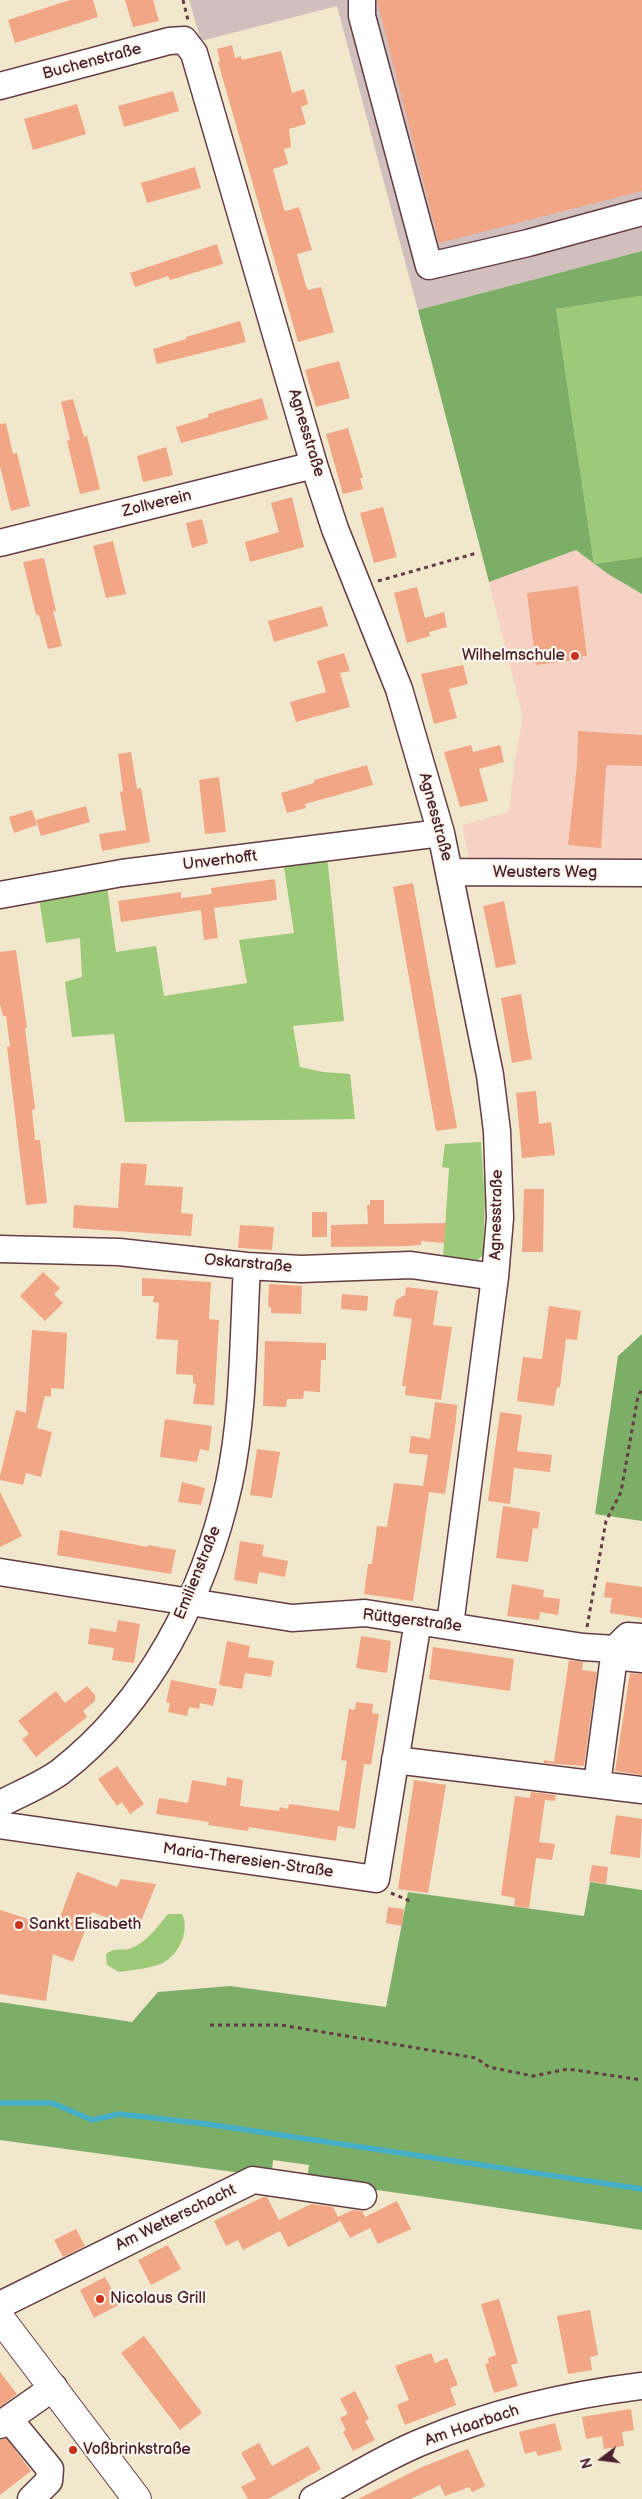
<!DOCTYPE html>
<html>
<head>
<meta charset="utf-8">
<style>
  body { margin:0 }
  #map { position:relative; width:642px; height:2499px; overflow:hidden; background:#f1e7cd; font-family:"Balsamiq Sans",sans-serif }
  canvas { display:block }
  .north { position:absolute; left:577px; top:2434px; width:50px; height:50px; -webkit-text-stroke:4px #fbf7ec; paint-order:stroke; rotate:255deg; font-size:14px; font-weight:700; line-height:20px; text-align:center; color:#4a1f2b }
  .north::after { content:''; display:block; margin:auto; width:18px; height:22px; background:#4a1f2b; clip-path:polygon(50% 0,100% 100%,50% 72%,0 100%) }
</style>
</head>
<body>
<div id="map">
<canvas width="642" height="2499"></canvas>
<div class="north">N</div>
</div>
<script>
const g = document.querySelector('canvas').getContext('2d');
g.lineJoin = 'round';
function fillPath(path, color) { g.fillStyle = color; g.fill(path, 'evenodd'); }
function strokePath(path, color, width, dash) { g.strokeStyle = color; g.lineWidth = width; g.lineCap = dash ? 'butt' : 'round'; g.setLineDash(dash || []); g.stroke(path); }
function label(font, color, halo, rows, align = 'center') {
  g.font = font + ' "Balsamiq Sans",sans-serif'; g.lineWidth = 4.5; g.setLineDash([]); g.textBaseline = 'middle'; g.strokeStyle = halo; g.fillStyle = color; for (const [text, x, y, turn = 0] of rows) {
    g.save(); g.translate(x, y); g.rotate((+turn || 0) * Math.PI / 180); g.textAlign = isNaN(turn) ? turn : align; if (halo) g.strokeText(text, 0, 0); g.fillText(text, 0, 0); g.restore();
  }
}
fillPath(new Path2D(`
  M576,550L608,574L642,594V867L471,869L462,825L509,812L515,760L523,717L489,582Z`), '#f5d2c3');
fillPath(new Path2D(`
  M189,0H642V251L418,310L337,6L201,41Z`), '#d1bfbd');
fillPath(new Path2D(`
  M642,296V557L594,564L556,309Z
  M327,856L344,1021L293,1026L300,1067L323,1072L350,1074L355,1119L125,1122L114,1034L72,1037L65,982L82,977L80,938L46,943L39,898L107,886L116,952L156,946L164,996L247,983L239,940L294,933L283,861Z
  M481,1142L485,1201L483,1255L475,1263L443,1257L449,1168L442,1167L445,1144Z
  M168,1914H182C191,1932 177,1959 158,1965C146,1969 131,1970 119,1972L107,1965L106,1954C117,1946 122,1952 132,1948C147,1942 158,1926 168,1914Z`), '#9cca78');
fillPath(new Path2D(`
  M642,251V296L556,309L594,564L642,557V594L608,574L576,550L489,582L418,310Z
  M642,1334V1521L595,1514L618,1356Z
  M590,1882L642,1890V2230L454,2201L307,2180L309,2165L273,2160L272,2171L256,2175L0,2140V2002L132,2022L158,1992L230,1986L386,2007L408,1892L584,1916Z`), '#7dae68');
strokePath(new Path2D(`
  M0,2103H52L92,2120L119,2114L207,2124L642,2189`), '#47aec7', 5.5);
fillPath(new Path2D(`
  M70,0H93L98,17L15,43L8,20Z
  M125,0H153L159,21L133,27Z
  M377,0H642V191L439,243Z
  M232,45L235,58L241,56L242,60L281,51L292,93L304,89L308,104L301,107L306,124L289,129L291,147L284,149L288,164L273,169L284,209L286,211L299,207L312,250L297,254L306,286L308,290L321,287L334,332L298,342L218,62H220L217,49Z
  M173,91L179,111L124,127L118,106Z
  M77,104L86,134L33,150L24,119Z
  M195,167L201,188L147,203L141,183Z
  M217,244L223,264L170,280L168,276L135,287L130,273Z
  M240,321L246,342L157,364L153,349L186,339V337Z
  M339,361L350,398L316,407L305,370Z
  M262,398L268,419L181,443L176,427L209,417L208,414Z
  M73,399L84,437L87,436L100,489L80,494L67,441L70,440L61,402Z
  M6,423L13,454L17,453L30,506L11,511L0,466V424Z
  M348,428L363,478H360L363,489L343,494L326,434Z
  M166,447L173,475L143,482L137,456Z
  M292,497L304,547L250,562L245,542L279,532L271,503Z
  M383,507L397,557L374,563L360,513Z
  M202,519L208,543L192,548L186,523Z
  M113,541L126,594L106,598L93,546Z
  M44,558L56,611H53L62,646L48,649L39,615H36L23,562Z
  M578,586L587,656H582V659L536,665L527,593Z
  M417,587L425,618L444,612L447,627L429,632L430,636L407,643L394,593Z
  M322,606L328,626L274,642L268,621Z
  M344,653L350,671L340,673L350,707L296,722L290,702L326,692L317,661Z
  M463,665L468,684L449,689L457,718L434,724L421,674Z
  M578,731L642,735V766L608,765L606,767L601,848L568,845L577,765Z
  M471,745L473,752L500,745L504,762L479,769L488,801L460,807L444,752Z
  M131,752L137,789L141,788L150,842L102,851L99,834L126,830L120,792L123,791L118,754Z
  M367,765L373,785L305,804L306,808L287,813L281,793L314,783V780Z
  M219,777L226,832L205,834L199,780Z
  M86,806L90,822L41,836L36,820Z
  M32,810L37,825L14,833L9,817Z
  M275,879L277,900L214,908L218,938L204,940L201,910L121,922L118,901L181,892V898L212,894L211,888Z
  M413,883L457,1128L436,1131L393,887Z
  M504,901L516,964L496,968L483,906Z
  M16,950L27,1028H25L35,1109L32,1110L35,1140H40L47,1203L26,1205L7,1047L10,1046L6,1016H3L0,1004V952Z
  M521,994L532,1059L512,1063L501,998Z
  M536,1091L539,1124L551,1122L555,1155L522,1158L516,1093Z
  M121,1163L147,1164L145,1185L183,1187L181,1213L193,1214L191,1236L73,1228L74,1205L118,1208Z
  M524,1189H544L543,1252H522Z
  M370,1200H384V1224L446,1223L444,1243L421,1241V1245L407,1246L331,1247V1225L368,1224L367,1205H370Z
  M312,1212H327V1237H312Z
  M240,1225L274,1227L272,1250L238,1248Z
  M43,1272L60,1288L54,1294L63,1303L45,1321L20,1296Z
  M142,1278L211,1282L209,1319L219,1320L214,1405L193,1404L196,1384L193,1383V1375L176,1374L178,1340L156,1339L159,1303L153,1302L154,1296H142Z
  M269,1284L302,1286L301,1314L271,1313V1307H268Z
  M406,1287L438,1291L433,1325L452,1327L441,1400L405,1395L406,1386H402L412,1319L393,1316L396,1300L405,1295Z
  M342,1294L368,1296L367,1311L341,1309Z
  M549,1306L581,1311L577,1340L566,1339L560,1387H557L554,1406L517,1401L523,1357L542,1359Z
  M32,1330L67,1333L64,1389L51,1388V1397L45,1396L37,1428L52,1432L41,1477L26,1473L23,1485L0,1480V1476L16,1410L26,1413Z
  M265,1341L326,1343V1360H321L320,1392L304,1391L303,1399H287L286,1407L263,1406Z
  M435,1402L457,1405L456,1420L445,1494L429,1492L413,1601L364,1594L368,1564H372L377,1526L387,1527L394,1483L423,1486L428,1455L409,1453L411,1436L430,1439Z
  M500,1412L522,1415L517,1451L552,1455L550,1472L514,1468L510,1504L488,1501Z
  M165,1419L212,1426L209,1451L200,1449L197,1462L160,1457Z
  M257,1449L280,1452L272,1498L250,1495Z
  M182,1482L205,1488L201,1505L178,1502Z
  M0,1492L22,1536L0,1547Z
  M503,1506L540,1512L538,1529L533,1528L528,1562L496,1558Z
  M60,1530L147,1547L148,1545L176,1550L171,1574L57,1555Z
  M240,1541L264,1545L262,1556L288,1561L285,1577L259,1572L257,1584L234,1580Z
  M606,1582L642,1587V1618L610,1613L612,1598L604,1597Z
  M512,1584L544,1590L543,1597L560,1599L558,1615L540,1612L539,1620L507,1616Z
  M118,1620L140,1624L134,1663L112,1660L114,1648L88,1644L90,1628L116,1632Z
  M361,1636L391,1641L387,1673L356,1668Z
  M227,1641L250,1646L248,1657L274,1661L271,1677L245,1673L242,1689L219,1685Z
  M433,1647L514,1659L510,1691L429,1679Z
  M569,1660L583,1662L582,1670L597,1672L584,1766L544,1763V1760L554,1762Z
  M630,1673L642,1674V1775L615,1771Z
  M171,1680L217,1689L213,1706L200,1703L199,1709L189,1707L187,1716L168,1712L170,1703L166,1702Z
  M87,1686L95,1695V1701L83,1711L87,1717L36,1757L22,1739L29,1734L18,1721L56,1691L65,1703Z
  M356,1702L373,1704L372,1713L379,1714L371,1765L364,1764L355,1829L338,1826L336,1841L249,1827L248,1831L208,1825L209,1822L156,1814L159,1798L188,1803L192,1780L226,1786L227,1777L243,1780L240,1806L279,1811L280,1807L288,1809L289,1804L339,1811L347,1761L341,1760L349,1709L355,1710Z
  M117,1766L144,1804L130,1814L122,1802L117,1806L98,1779Z
  M414,1780L446,1785L428,1893L398,1889Z
  M531,1792L556,1795L555,1801L545,1800L539,1842L555,1844L552,1860L536,1858L529,1908L514,1906L515,1898L501,1895L515,1796L530,1798Z
  M616,1815L642,1819L640,1858L610,1854Z
  M592,1865L608,1867L606,1884L589,1881Z
  M77,1872L117,1887L121,1879L156,1884L138,1929L92,1912L73,1962L53,1954L46,2001L0,1994V1910L56,1928Z
  M388,1907L404,1909L402,1926L386,1923Z
  M263,2197H267L279,2220L311,2204L333,2207L340,2221L288,2247L280,2231L243,2250L238,2240L226,2246L214,2221Z
  M397,2201L411,2229L378,2244L370,2228L350,2238L338,2217L353,2210L362,2211L365,2217Z
  M76,2229L85,2246L63,2257L54,2240Z
  M168,2245L181,2269L151,2285L138,2260Z
  M105,2277L120,2304L94,2318L80,2290Z
  M499,2299L518,2363L511,2365L518,2386L494,2393L485,2364L489,2363L488,2358L496,2355L481,2304Z
  M590,2310L598,2355L590,2357L592,2370L568,2374L557,2316Z
  M144,2336L202,2413L180,2430L121,2353Z
  M431,2353L435,2363L447,2358L458,2385L450,2388L456,2405L405,2425L397,2405L409,2400L395,2366Z
  M0,2372L17,2394L0,2407Z
  M355,2391L369,2419L365,2421L375,2440L353,2451L343,2432L346,2430L340,2418L348,2414L340,2399Z
  M631,2409L634,2430L622,2432L624,2446L604,2449L602,2436L586,2439L582,2417Z
  M555,2423L562,2450L538,2456L536,2451L525,2454L519,2432Z
  M6,2438L31,2471L0,2495V2440Z
  M259,2443L272,2466L308,2446L321,2469L268,2499H248L241,2487L256,2479L241,2453Z
  M468,2449L485,2486L472,2492L469,2487L445,2496L440,2485L411,2499H358L422,2467Z`), '#f1a685');
const minor = new Path2D(`
  M362,0V16L429,266L528,243L642,212
  M0,86L169,41L184,40L194,53L314,465L335,529L399,689L441,833L490,1075L497,1131L500,1218L495,1277L450,1625
  M0,543L314,465
  M449,872L642,873
  M0,895L122,873L441,833
  M0,1249L119,1252L247,1266L301,1269L411,1265L495,1277
  M0,1572L292,1618L365,1613L583,1647L615,1649L622,1657L642,1659
  M395,1760L642,1790
  M597,1784L615,1649L628,1636L642,1637
  M0,1804C19,1794 42,1785 60,1772C149,1703 205,1593 229,1484C244,1413 243,1338 247,1266
  M0,1825L376,1879L418,1621
  M0,2305L253,2180L363,2196
  M9,2419L50,2469L49,2481L31,2499
  M0,2425L54,2387
  M313,2499C349,2480 386,2456 424,2441C494,2412 568,2395 642,2386`);
const major = new Path2D(`
  M0,2318L137,2499`);
strokePath(minor, '#633d43', 29);
strokePath(major, '#633d43', 30);
strokePath(new Path2D(`
  M183,0L188,20
  M378,581L477,553
  M587,1627L606,1521L621,1492L638,1396L642,1389
  M391,1893L410,1901
  M210,2025H281L476,2058L489,2067L533,2076L568,2069L642,2080`), '#633d43', 3, [4, 4]);
strokePath(minor, '#fff', 26);
strokePath(major, '#fff', 28);
for (const [x, y, r, color] of [
  [575,656,5,"#c8321e"],
  [19,1925,5,"#c8321e"],
  [100,2299,5,"#c8321e"],
  [73,2450,5,"#c8321e"]
]) { const dot = new Path2D(); dot.arc(x, y, r, 0, 2 * Math.PI); g.fillStyle = color; g.fill(dot); strokePath(dot, '#fbf7ec', 2); }
label('16px', '#4a1f2b', '#fbf7ec', [
  ["Buchenstraße",92,62,-15],
  ["Agnesstraße",306,433,73],
  ["Zollverein",157,504,-14],
  ["Agnesstraße",435,817,75],
  ["Unverhofft",220,861,-7],
  ["Weusters Weg",545,873],
  ["Agnesstraße",497,1215,-89],
  ["Oskarstraße",248,1264,5],
  ["Emilienstraße",198,1573,-68],
  ["Rüttgerstraße",412,1621,7],
  ["Maria-Theresien-Straße",248,1861,8],
  ["Am Wetterschacht",176,2218,-26],
  ["Am Haarbach",472,2426,-19]
]);
label('16px', '#4a1f2b', '#fbf7ec', [
  ["Wilhelmschule",565,656,"right"],
  ["Sankt Elisabeth",29,1925],
  ["Nicolaus Grill",110,2299],
  ["Voßbrinkstraße",83,2450]
], 'left');
</script>
</body>
</html>
